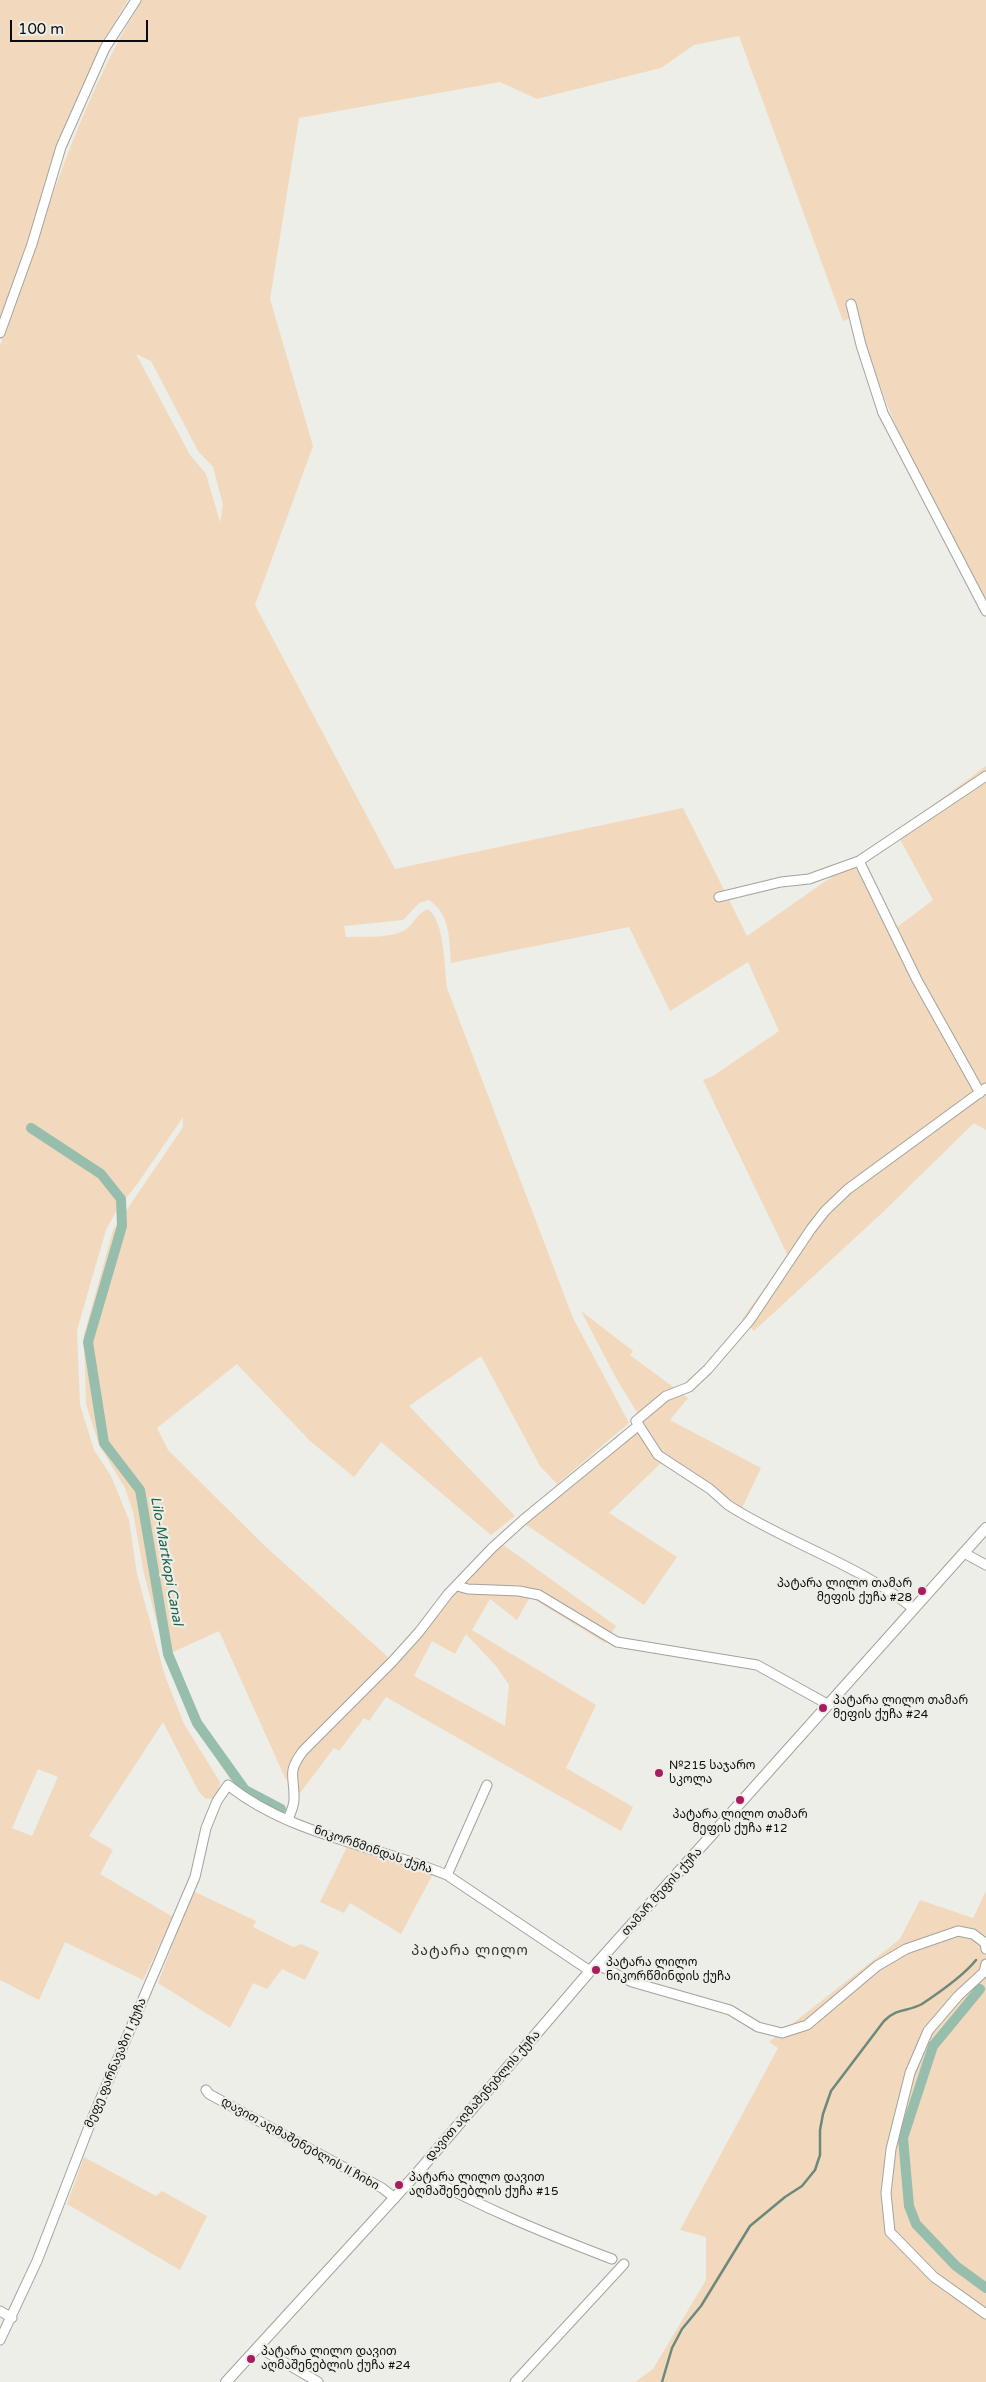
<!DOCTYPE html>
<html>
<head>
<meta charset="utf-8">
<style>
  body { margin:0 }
  #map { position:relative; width:986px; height:2382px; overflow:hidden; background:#eceee7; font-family:"Varela Round",sans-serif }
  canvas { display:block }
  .scale { position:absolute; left:10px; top:20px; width:138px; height:22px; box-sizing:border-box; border:2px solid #0c0d0b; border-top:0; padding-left:6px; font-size:15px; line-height:18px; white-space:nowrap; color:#0c0d0b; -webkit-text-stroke:4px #eceee7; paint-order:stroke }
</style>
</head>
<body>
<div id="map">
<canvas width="986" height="2382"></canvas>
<div class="scale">100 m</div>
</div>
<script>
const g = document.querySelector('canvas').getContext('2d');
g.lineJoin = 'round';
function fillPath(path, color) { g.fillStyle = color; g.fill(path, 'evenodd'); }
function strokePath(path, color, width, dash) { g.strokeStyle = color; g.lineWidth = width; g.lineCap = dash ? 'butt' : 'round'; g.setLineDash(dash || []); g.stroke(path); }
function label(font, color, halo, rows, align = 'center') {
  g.font = font + ' "Varela Round","Noto Sans Georgian",sans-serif'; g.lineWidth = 4.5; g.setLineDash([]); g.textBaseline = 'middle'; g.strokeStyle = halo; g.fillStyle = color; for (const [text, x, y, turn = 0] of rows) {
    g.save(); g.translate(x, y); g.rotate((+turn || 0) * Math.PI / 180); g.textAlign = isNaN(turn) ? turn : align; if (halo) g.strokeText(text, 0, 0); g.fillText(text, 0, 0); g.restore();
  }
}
fillPath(new Path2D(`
  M0,0H128L102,43L60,147L0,324Z
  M142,0H986V604C947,530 904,456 877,377C870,356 862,337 859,315L843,321L739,36L694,45L661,68L537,99L500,82L299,118L270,299L313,446L255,605L395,869L683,808L747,936L860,857L896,928L933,900L896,832L986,766V1130L974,1123L882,1213L754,1331L742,1319L788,1256L703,1080L713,1076L779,1031L748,962L670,1011L629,927L451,963C449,939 451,915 429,900L419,903L403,920L344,926L346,937C364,936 389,939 405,930C414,924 417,913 428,909C445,922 444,967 447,988L573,1318L629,1423L557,1484L540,1466L481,1356L409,1406L515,1516L491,1535L381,1442L354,1477L310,1441L237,1364L157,1428L168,1450L265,1546L389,1658L293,1756L286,1780L219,1631L171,1653L194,1709L241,1778V1782L262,1797L273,1799L284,1809L283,1814L244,1795L230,1779L193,1724L164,1650L144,1574L133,1512L125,1488L99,1445L86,1404L84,1335L113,1230L183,1127V1117L138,1183L118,1208L106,1230L77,1330L80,1405L94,1450L111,1476L129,1520L137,1574L165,1676L184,1724L220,1782L219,1790L213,1798L206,1799L199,1792L163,1722L89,1836L113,1850L100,1874L173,1917L143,1980L65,1942L39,2000L0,1980V346C42,229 76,106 142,0ZM136,354L151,361L198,451L213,467L223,505L220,522L206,474L190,455ZM38,1769L58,1777L32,1836L12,1828Z
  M581,1311L633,1351L630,1355L688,1398L670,1420L761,1468L742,1508L660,1450L616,1378Z
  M638,1432L661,1463L609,1513L677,1557L644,1605L525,1524Z
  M502,1544L616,1626L605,1643L530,1597L517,1620L490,1599L472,1630L596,1705L566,1768L633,1807L621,1831L386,1697L369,1721L364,1718L339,1751L334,1748L297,1797V1763L450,1595ZM466,1634L496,1666L509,1685L505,1726L414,1676L432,1641L455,1654Z
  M348,1845L433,1874L401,1934L350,1903L344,1913L320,1902Z
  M193,1891L256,1921L253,1927L293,1947L301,1944L319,1952L305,1980L282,1969L267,1989L253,1983L230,2028L158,1983Z
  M986,1891V2382H635L653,2369L706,2280V2237L680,2230L778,2048L769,2042L900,1939L920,1900L973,1918Z
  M84,2157L156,2196L162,2191L207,2216L180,2270L67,2204Z`), '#f2d9be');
strokePath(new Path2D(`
  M662,2382L672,2348L682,2329L701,2306L750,2226L785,2197L802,2186L815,2170L820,2155V2130L823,2114L831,2091L884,2021C898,2007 908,2012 922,2004C937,1994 965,1974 976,1960`), '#6d897c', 2.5);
strokePath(new Path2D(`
  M31,1128L101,1174L121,1199L122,1226L88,1342L104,1443L140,1490L168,1654L197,1723L245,1790L281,1809
  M980,1989L933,2046L903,2138L909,2206L916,2224L956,2266L986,2288`), '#97beac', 10);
const minor = new Path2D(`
  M851,304L861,345L883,413L986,611
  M0,333L32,244L61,147L105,48L136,0
  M859,861L917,980L980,1093
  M719,897L781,882L809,879L859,861L986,776
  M964,1553L986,1565
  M457,1586L468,1589L519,1591L539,1595L617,1642L757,1665L829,1705
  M914,1609C858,1564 787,1543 728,1505L710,1489L658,1455L636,1421L666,1396L689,1387L708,1369L750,1320L811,1229L825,1211L848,1189L986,1088
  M288,1820C290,1814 294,1806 294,1800C295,1775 286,1774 303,1751L392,1662L419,1632L448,1594L492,1548L523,1520L639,1425
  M447,1875L487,1785
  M596,1964L632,1982L730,2010L758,2027L782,2033L807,2025L877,1966L906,1949L958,1931L973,1934L985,1943L986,1949
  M986,1964L984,1972L958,1996L928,2031L910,2073L891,2149L886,2193L890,2232L934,2277L986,2314
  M206,2090L209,2094L382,2188L395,2198
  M418,2172C480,2207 546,2234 612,2259
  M0,2311L12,2318
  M0,2340L37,2261L92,2119L195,1877L206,1828L217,1801L228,1785C290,1835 375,1845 447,1875L590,1971
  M258,2347L318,2382
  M515,2382L624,2264`);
const tertiary = new Path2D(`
  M226,2382L418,2172L590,1971L986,1528`);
strokePath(minor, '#a2a39d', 11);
strokePath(tertiary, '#a2a39d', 12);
strokePath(minor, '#fff', 9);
strokePath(tertiary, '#fff', 10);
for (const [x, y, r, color] of [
  [922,1591,5,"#a91d5f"],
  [823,1708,5,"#a91d5f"],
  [659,1773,5,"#a91d5f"],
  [740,1800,5,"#a91d5f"],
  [596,1970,5,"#a91d5f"],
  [399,2185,5,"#a91d5f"],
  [251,2359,5,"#a91d5f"]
]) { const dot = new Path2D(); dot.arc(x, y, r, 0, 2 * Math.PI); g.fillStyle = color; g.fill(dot); strokePath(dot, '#eceee7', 2); }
label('12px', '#0c0d0b', '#eceee7', [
  ["პატარა ლილო თამარ",912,1584,"right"],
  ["მეფის ქუჩა #28",912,1598,"right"],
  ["პატარა ლილო თამარ",833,1701],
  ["მეფის ქუჩა #24",833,1715],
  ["№215 საჯარო",669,1766],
  ["სკოლა",669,1780],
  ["პატარა ლილო თამარ",740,1815,"center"],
  ["მეფის ქუჩა #12",740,1829,"center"],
  ["პატარა ლილო",606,1963],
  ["ნიკორწმინდის ქუჩა",606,1977],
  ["პატარა ლილო დავით",409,2178],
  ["აღმაშენებლის ქუჩა #15",409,2192],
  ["პატარა ლილო დავით",261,2352],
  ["აღმაშენებლის ქუჩა #24",261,2366]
], 'left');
label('12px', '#0c0d0b', '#eceee7', [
  ["ნიკორწმინდას ქუჩა",373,1850,19],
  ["თამარ მეფის ქუჩა",662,1892,-48],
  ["მეფე ფარნავაზი I ქუჩა",116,2063,-67],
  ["დავით აღმაშენებლის ქუჩა",483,2096,-49],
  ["დავით აღმაშენებლის II ჩიხი",300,2144,29]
]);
label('italic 14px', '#1e6249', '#eceee7', [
  ["Lilo-Martkopi Canal",166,1561,80]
]);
g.letterSpacing = '1px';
label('14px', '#32342e', '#eceee7', [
  ["პატარა ლილო",470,1951]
]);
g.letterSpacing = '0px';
</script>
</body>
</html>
